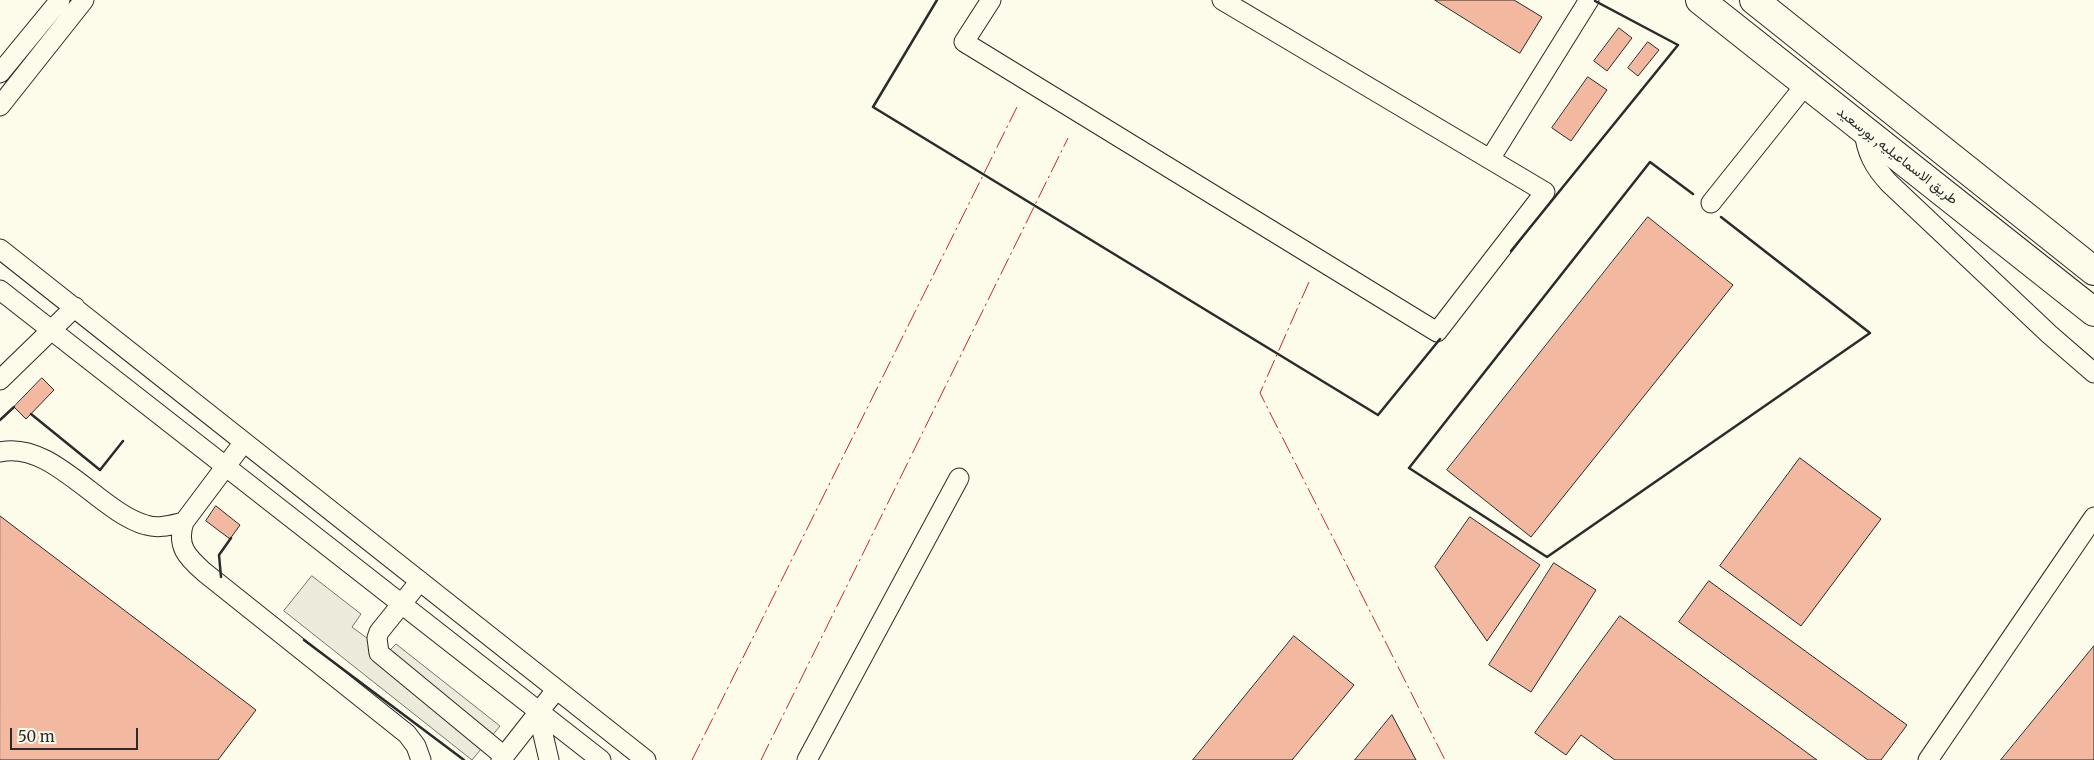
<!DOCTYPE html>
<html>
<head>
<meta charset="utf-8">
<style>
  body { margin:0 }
  #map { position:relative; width:2094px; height:760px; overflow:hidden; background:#fdfbea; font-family:Merriweather,serif }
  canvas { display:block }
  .scale { position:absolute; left:10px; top:728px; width:128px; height:22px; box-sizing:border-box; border:2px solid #2b2b2b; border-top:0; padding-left:6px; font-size:15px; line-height:18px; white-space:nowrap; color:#2b2b2b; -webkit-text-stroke:4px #fdfbea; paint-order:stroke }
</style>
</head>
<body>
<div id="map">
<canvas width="2094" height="760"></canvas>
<div class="scale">50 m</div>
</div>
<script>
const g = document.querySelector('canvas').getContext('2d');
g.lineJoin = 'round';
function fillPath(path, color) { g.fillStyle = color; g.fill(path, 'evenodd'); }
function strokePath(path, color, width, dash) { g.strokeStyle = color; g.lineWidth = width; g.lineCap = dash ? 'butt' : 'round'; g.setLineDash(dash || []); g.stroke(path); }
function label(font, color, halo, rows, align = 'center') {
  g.font = font + ' Merriweather,Vazirmatn,serif'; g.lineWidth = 4; g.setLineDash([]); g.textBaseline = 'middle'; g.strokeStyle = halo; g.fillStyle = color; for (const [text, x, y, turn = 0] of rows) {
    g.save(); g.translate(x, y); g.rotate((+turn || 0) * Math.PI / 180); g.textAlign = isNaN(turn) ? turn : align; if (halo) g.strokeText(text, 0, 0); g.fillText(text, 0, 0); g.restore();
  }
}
const parking = new Path2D(`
  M312,576L361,614L352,627L387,653L396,644L500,726L472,760L284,611Z`);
fillPath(parking, '#eceadb');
strokePath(parking, '#74746e', 1);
const building = new Path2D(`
  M1435,0H1514L1542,17L1520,53Z
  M1619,28L1632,38L1607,71L1594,61Z
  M1648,42L1659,50L1638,76L1628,68Z
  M1588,77L1607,90L1571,141L1552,128Z
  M1648,217L1733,285L1531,537L1447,470Z
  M42,378L54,390L26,419L14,407Z
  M1800,458L1881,519L1801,626L1720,566Z
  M216,506L240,525L230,539L206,521Z
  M0,516L256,710L218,760H0Z
  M1470,517L1540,565L1487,641L1435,567Z
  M1554,563L1596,590L1531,692L1489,665Z
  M1709,581L1907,725L1881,760H1868L1679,622Z
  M1620,616L1817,760H1615L1581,735L1566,755L1535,733Z
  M1294,636L1354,685L1292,760H1193Z
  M2094,646V760H2001Z
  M1392,715L1416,760H1355Z`);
fillPath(building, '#f2b8a0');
strokePath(building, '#2b2b2b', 1);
const minor = new Path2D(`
  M991,0L964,42L1437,332L1545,192L1222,0
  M0,73L60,0
  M0,106L84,0
  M1864,130C1866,152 1874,167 1889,183L2049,334L2094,373
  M1490,159L1589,0
  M1711,203L1806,84
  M0,249L646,760
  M0,290L601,760
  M0,380L75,307
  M244,442L184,522C176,546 187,557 204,572L407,734L416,746L421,760
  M0,452C52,440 99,512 146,525C159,529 171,525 184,522
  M420,581L379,632L377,638L379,653L504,756
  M538,713L549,760
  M501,760L556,690
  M807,760L959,478
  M1928,760L2094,517`);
const highway = new Path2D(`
  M1700,0L2094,312
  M1754,0L2094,271`);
strokePath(minor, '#2b2b2b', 21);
strokePath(highway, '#2b2b2b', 30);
strokePath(minor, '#fdfbea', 19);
strokePath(highway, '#fdfbea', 28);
strokePath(new Path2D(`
  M937,0L873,107L1378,415L1440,339
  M1693,194L1650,162L1409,468L1547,557L1870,333L1721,217
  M1511,251L1678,45L1595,1
  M31,414L100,470L123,441
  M0,420L14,407
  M221,577L219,555L231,538
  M304,640L464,760`), '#2b2b2b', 2.5);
strokePath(new Path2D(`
  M1309,282L1260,393L1445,760
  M692,760L1017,107
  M761,760L1068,138`), '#c62828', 1, [18, 4, 2.5, 4]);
label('14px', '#2b2b2b', '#fdfbea', [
  ["طريق الاسماعيليه, بورسعيد",1897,156,38]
]);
</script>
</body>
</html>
